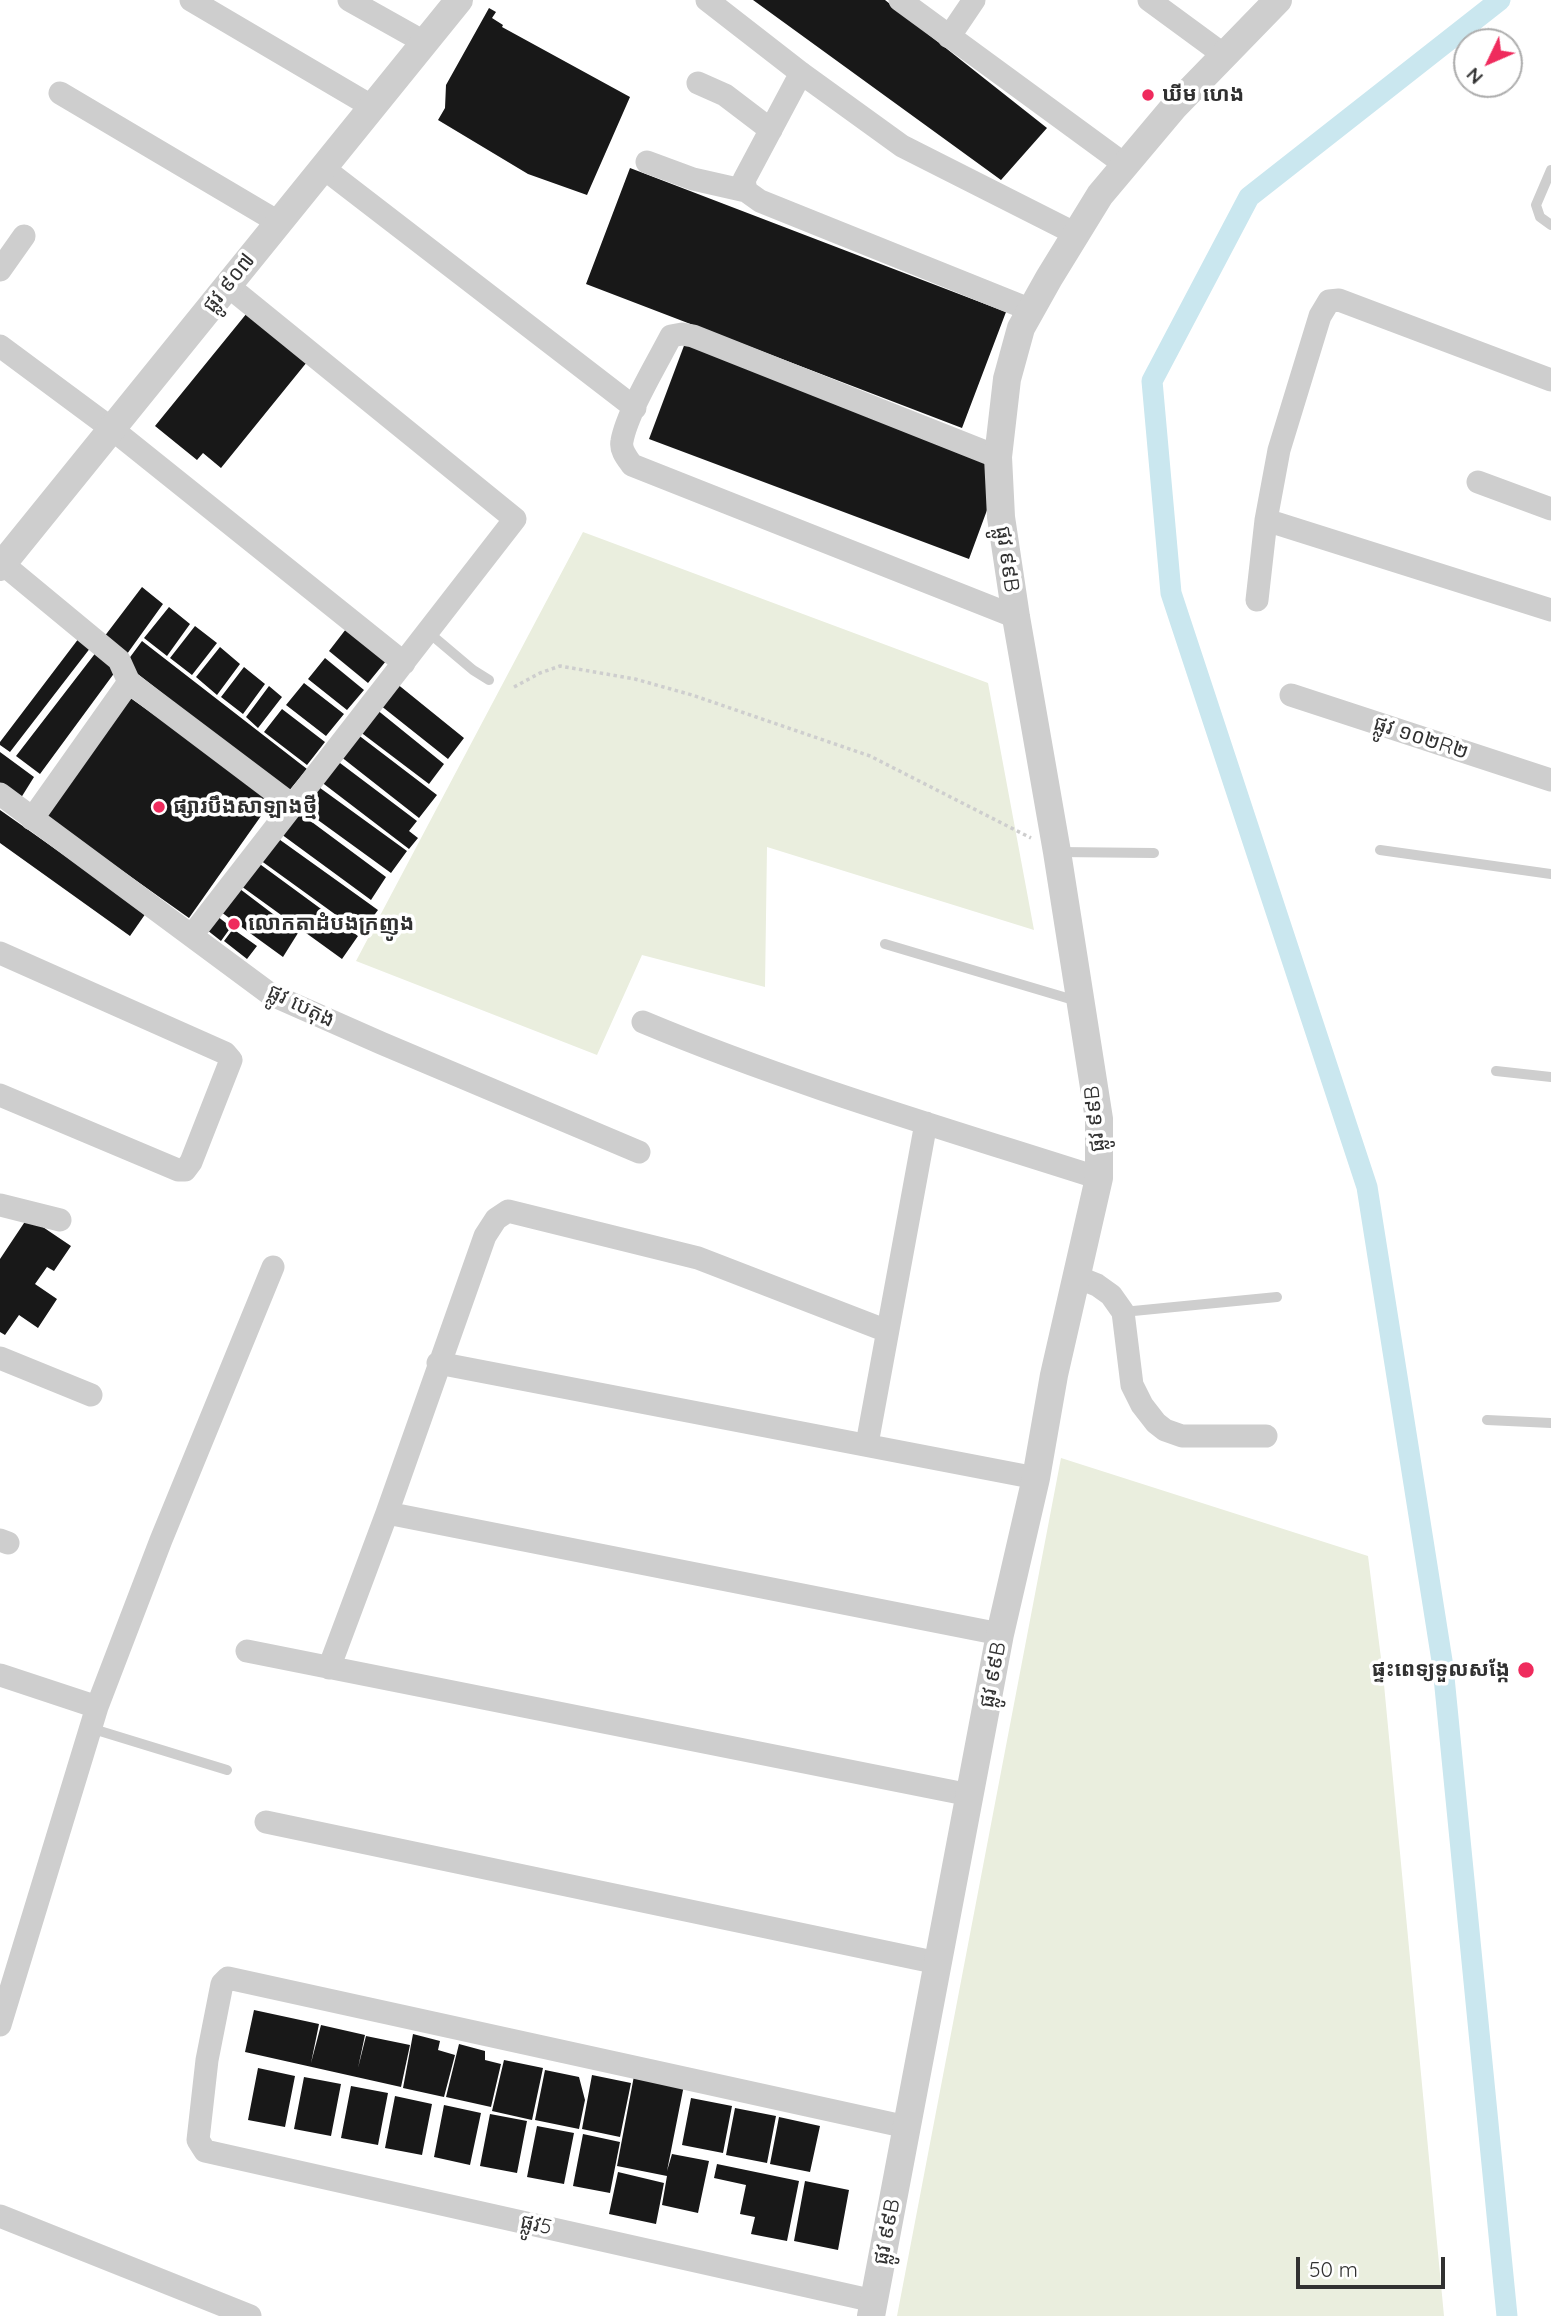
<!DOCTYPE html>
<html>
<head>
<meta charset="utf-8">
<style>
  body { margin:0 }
  #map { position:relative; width:1551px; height:2316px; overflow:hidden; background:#fff; font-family:Quicksand,sans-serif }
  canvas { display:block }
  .north { position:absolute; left:1453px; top:28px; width:70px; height:70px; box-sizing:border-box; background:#fff; border:2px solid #adadad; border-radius:50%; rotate:226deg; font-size:19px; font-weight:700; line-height:28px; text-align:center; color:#313131 }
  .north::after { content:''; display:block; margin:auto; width:24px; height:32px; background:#ef2b5d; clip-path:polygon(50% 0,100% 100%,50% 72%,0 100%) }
  .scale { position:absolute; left:1296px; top:2257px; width:149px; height:32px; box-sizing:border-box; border:4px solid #313131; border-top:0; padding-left:9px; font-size:21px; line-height:24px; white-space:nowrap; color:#313131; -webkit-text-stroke:5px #fff; paint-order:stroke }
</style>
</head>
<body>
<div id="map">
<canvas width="1551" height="2316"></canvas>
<div class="north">N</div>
<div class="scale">50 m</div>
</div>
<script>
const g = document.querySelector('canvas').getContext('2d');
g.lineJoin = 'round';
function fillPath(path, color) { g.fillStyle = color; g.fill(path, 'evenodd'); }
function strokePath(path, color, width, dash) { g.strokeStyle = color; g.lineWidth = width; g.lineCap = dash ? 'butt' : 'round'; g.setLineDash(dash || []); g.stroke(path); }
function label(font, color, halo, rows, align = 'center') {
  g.font = font + ' Quicksand,"Noto Sans Khmer",sans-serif'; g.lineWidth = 7; g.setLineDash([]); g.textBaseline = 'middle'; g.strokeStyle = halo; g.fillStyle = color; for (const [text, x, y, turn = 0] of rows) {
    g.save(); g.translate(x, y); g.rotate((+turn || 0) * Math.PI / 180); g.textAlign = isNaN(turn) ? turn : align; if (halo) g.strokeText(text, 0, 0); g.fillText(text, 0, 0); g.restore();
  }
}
fillPath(new Path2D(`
  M583,532L988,683L1034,930L767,847L765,987L642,955L597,1055L356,961Z
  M1061,1458L1368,1556L1383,1674L1444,2316H897Z`), '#eaeede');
strokePath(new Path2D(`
  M1500,0L1249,197L1152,381L1171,593L1367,1187L1443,1667L1507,2316`), '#cae7ef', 21);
fillPath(new Path2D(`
  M753,0H885L1047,128L1001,180Z
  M489,8L496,12L492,18L503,25L502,27L630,97L587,195L528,174L438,120L445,108L446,85Z
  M630,168L1006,312L962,428L586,284Z
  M247,313L307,362L221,468L203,453L197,460L155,426Z
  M685,343L1004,464L969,559L649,439Z
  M142,587L163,604L127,654L104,637Z
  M169,607L190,624L167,656L144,638Z
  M195,626L217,643L192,675L170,658Z
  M346,629L386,661L368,683L329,651Z
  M79,638L91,647L10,752L0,745V742Z
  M142,641L307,769L288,792L125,664Z
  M220,647L240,664L217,695L196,677Z
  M97,651L118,668L40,774L16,756Z
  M325,658L364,690L347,710L308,679Z
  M244,667L265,684L243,714L221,697Z
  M304,683L344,714L326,736L286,705Z
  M396,683L464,738L448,759L380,705Z
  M269,686L282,697L258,728L246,717Z
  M129,697L273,799L189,918L45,816Z
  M282,709L325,742L307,765L264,732Z
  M376,709L444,764L429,784L359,731Z
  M357,734L437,795L419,818L340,756Z
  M0,752L34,777L19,801L0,787Z
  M336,760L417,821L409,831L418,838L409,849L320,781Z
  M316,785L407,851L391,873L300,807Z
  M0,810L146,913L130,936L0,843Z
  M297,811L386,877L371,900L281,834Z
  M276,837L378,910L361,933L260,860Z
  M257,862L358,936L342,959L241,886Z
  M240,889L298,933L283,957L221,912Z
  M217,916L231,927L221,941L207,930Z
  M233,929L257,946L247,959L224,941Z
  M28,1217L71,1246L54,1271L47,1267L35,1284L57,1299L38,1328L19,1315L5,1335L0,1332V1259Z
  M254,2010L319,2024L311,2063L321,2025L365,2035L358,2068L366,2036L410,2045L401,2087L245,2052Z
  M413,2034L440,2041L438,2050L455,2055L444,2097L403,2088Z
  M459,2044L485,2051V2060L501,2064L491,2107L446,2097Z
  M504,2060L543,2068L532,2120L492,2111Z
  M258,2068L295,2076L285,2127L248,2120Z
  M545,2070L579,2077L585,2100L579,2129L535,2120Z
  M592,2075L631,2083L620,2137L582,2129Z
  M634,2076L684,2085L667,2171L672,2154L709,2161L698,2213L662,2205L667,2176L617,2166Z
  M304,2077L341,2084L331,2136L294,2129Z
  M351,2086L388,2093L378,2145L341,2138Z
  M395,2096L432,2104L422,2155L385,2148Z
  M691,2098L732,2106L723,2153L682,2145Z
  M444,2105L481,2113L470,2165L434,2157Z
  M735,2108L776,2116L767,2163L726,2155Z
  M490,2114L527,2121L517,2173L480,2166Z
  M779,2117L820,2126L810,2172L770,2164Z
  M537,2126L574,2133L564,2184L527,2177Z
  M583,2134L620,2142L610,2193L573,2186Z
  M717,2164L799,2181L787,2241L751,2234L755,2217L740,2214L746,2185L714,2178Z
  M618,2172L664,2183L656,2224L609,2214Z
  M805,2181L849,2190L838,2250L794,2241Z`), '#181818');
strokePath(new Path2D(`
  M514,687L540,673L560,666L635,679L692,695L870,756L1031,838`), '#cecece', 3.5, [3.5, 3.5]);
strokePath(new Path2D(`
  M1551,170L1536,205L1540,217L1551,225
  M428,632L473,670L489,680
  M1380,850L1551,874
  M1058,852L1154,853
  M885,944L1077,1001
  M1496,1071L1551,1077
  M1123,1312L1277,1297
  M1487,1420L1551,1423
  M90,1728L227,1770`), '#cecece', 10);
strokePath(new Path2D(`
  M191,0L371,106
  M349,0L424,42
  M707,0L801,73L902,146L1076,234
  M900,0L1124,164
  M1149,0L1224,55
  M949,37L974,0
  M698,83L725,95L771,130
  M60,93L278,222
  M647,162L693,179L746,191L760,201L1031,310
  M322,167L635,408
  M746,191L744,180L801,73
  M0,270L24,236
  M0,346L112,429L404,663
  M998,457L693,336L682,334L671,336C657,363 627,413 622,441C620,450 627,458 632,465L1016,617
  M1478,482L1551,509
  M1266,520L1551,610
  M3,564L119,660L129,682L292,805
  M1257,600L1266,520L1279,450L1320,316L1329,301L1339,300L1551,380
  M1291,695L1551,780
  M0,794L270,994L381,1043L639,1152
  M32,819L129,682
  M192,935L515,519L227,285
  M0,953L225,1053L231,1060L191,1162L185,1170H178L0,1095
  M643,1022C791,1084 946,1129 1099,1178
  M0,1205L60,1220
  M1077,1277L1097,1285L1111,1295L1123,1312L1132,1385L1142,1405L1156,1423L1165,1430L1182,1436H1266
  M0,1358L91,1395
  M438,1363L1036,1478
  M867,1444L926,1123
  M387,1513L1000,1634
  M0,1540L8,1543
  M247,1651L970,1795
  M329,1668L387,1513L485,1236L496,1219L508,1211L698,1258L887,1331
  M0,1675L97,1707
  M266,1822L938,1963
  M0,2025L97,1707L161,1540L273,1267
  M0,2216L250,2316
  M874,2301L205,2151L198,2140L207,2060L222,1984L228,1978L907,2127`), '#cecece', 23);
strokePath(new Path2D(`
  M0,567L459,0
  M871,2316L1000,1634L1036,1478L1054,1375L1099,1178V1119L1057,852L1016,617L1001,517L998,457L1007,379L1021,328L1049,278L1100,195L1174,107L1278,0`), '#cecece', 28);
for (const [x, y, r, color] of [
  [1148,95,7,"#ef2b5d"],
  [159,807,7,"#ef2b5d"],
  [234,924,7,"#ef2b5d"],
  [1526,1670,9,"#ef2b5d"]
]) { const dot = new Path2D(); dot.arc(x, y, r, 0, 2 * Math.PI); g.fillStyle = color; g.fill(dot); strokePath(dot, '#fff', 2.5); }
label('bold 21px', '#313131', '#fff', [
  ["ឃីម ហេង",1162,95],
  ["ផ្សារបឹងសាឡាងថ្មី",173,807],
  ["លោកតាដំបងក្រញូង",248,924],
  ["ផ្ទះពេទ្យទួលសង្កែ",1510,1670,"right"]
], 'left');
label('21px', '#313131', '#fff', [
  ["ផ្លូវ ៩០៧",229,283,-51],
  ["ផ្លូវ ៩៩B",1007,559,82],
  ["ផ្លូវ ១០២R២",1421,738,18],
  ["ផ្លូវ បេតុង",301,1006,26],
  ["ផ្លូវ ៩៩B",1095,1119,-95],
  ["ផ្លូវ ៩៩B",993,1675,-79],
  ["ផ្លូវ5",536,2225,13],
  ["ផ្លូវ ៩៩B",887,2232,-79]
]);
</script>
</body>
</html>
